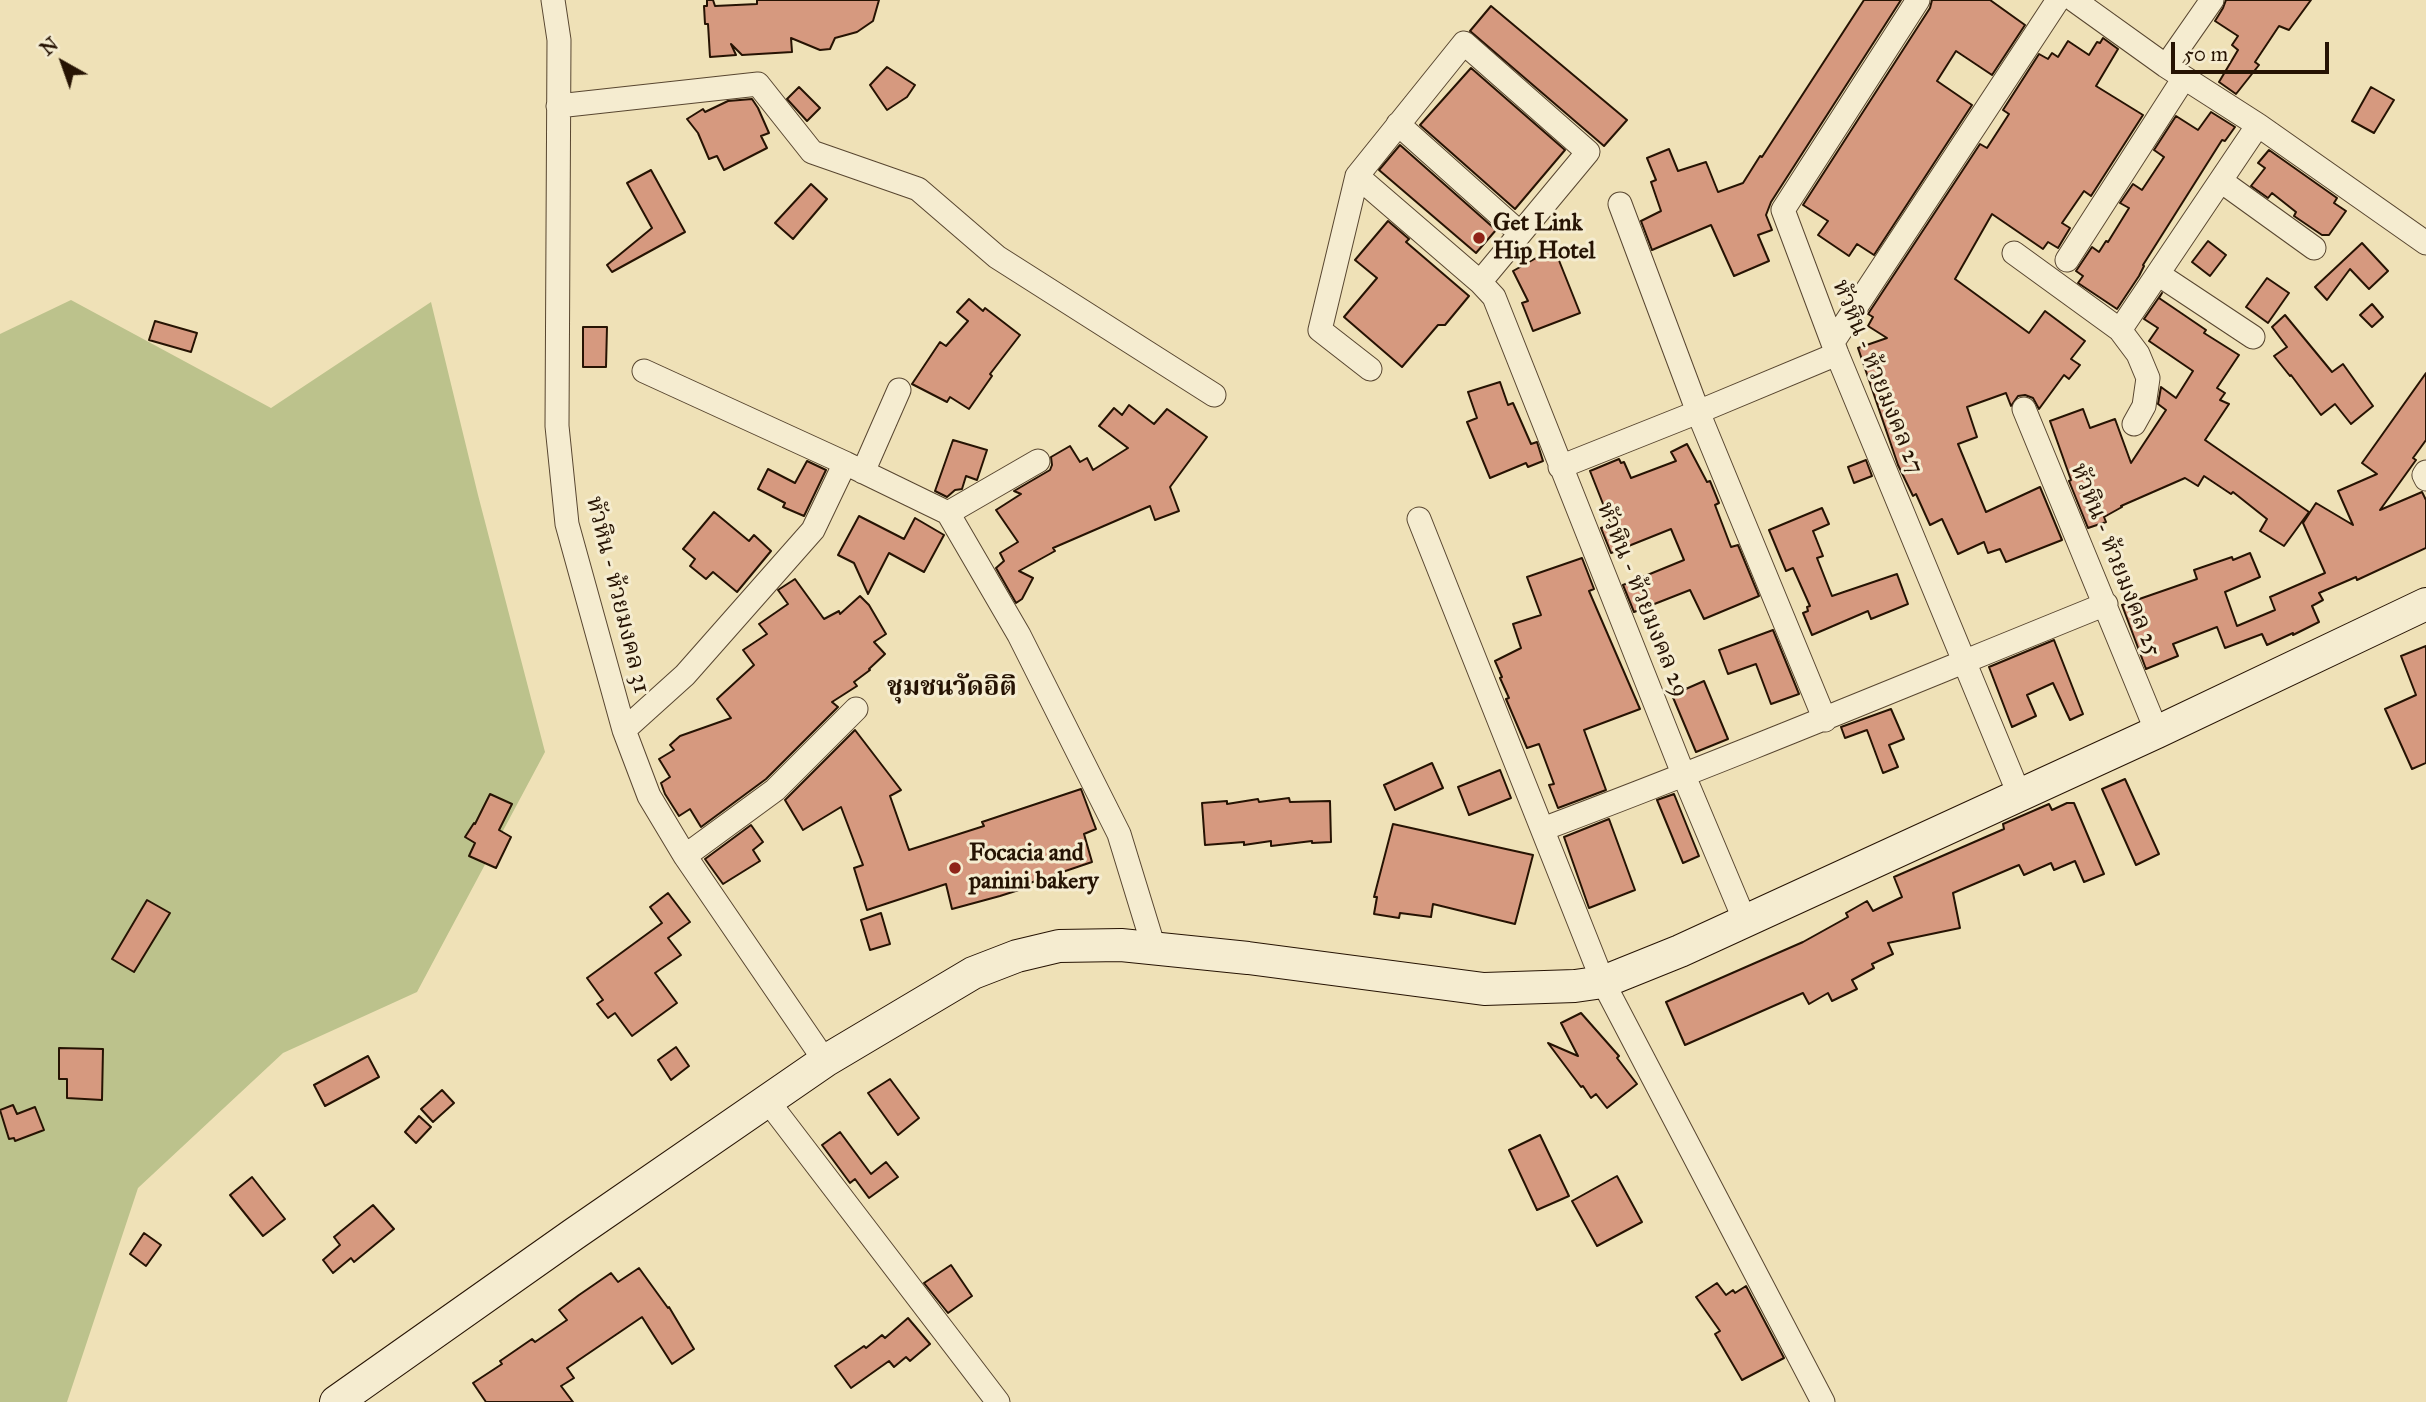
<!DOCTYPE html>
<html>
<head>
<meta charset="utf-8">
<style>
  body { margin:0 }
  #map { position:relative; width:2426px; height:1402px; overflow:hidden; background:#efe1b7; font-family:"IM FELL Great Primer",serif }
  canvas { display:block }
  .north { position:absolute; left:28px; top:28px; width:70px; height:70px; -webkit-text-stroke:5px #f5ecd0; paint-order:stroke; rotate:320deg; font-size:19px; font-weight:700; line-height:28px; text-align:center; color:#261303 }
  .north::after { content:''; display:block; margin:auto; width:24px; height:32px; background:#261303; clip-path:polygon(50% 0,100% 100%,50% 72%,0 100%) }
  .scale { position:absolute; left:2171px; top:42px; width:158px; height:32px; box-sizing:border-box; border:4px solid #261303; border-top:0; padding-left:9px; font-size:21px; line-height:24px; white-space:nowrap; color:#261303; -webkit-text-stroke:5px #f5ecd0; paint-order:stroke }
</style>
</head>
<body>
<div id="map">
<canvas width="2426" height="1402"></canvas>
<div class="north">N</div>
<div class="scale">50 m</div>
</div>
<script>
const g = document.querySelector('canvas').getContext('2d');
g.lineJoin = 'round';
function fillPath(path, color) { g.fillStyle = color; g.fill(path, 'evenodd'); }
function strokePath(path, color, width, dash) { g.strokeStyle = color; g.lineWidth = width; g.lineCap = dash ? 'butt' : 'round'; g.setLineDash(dash || []); g.stroke(path); }
function label(font, color, halo, rows, align = 'center') {
  g.font = font + ' "IM FELL Great Primer","Noto Serif Thai",serif'; g.lineWidth = 6; g.setLineDash([]); g.textBaseline = 'middle'; g.strokeStyle = halo; g.fillStyle = color; for (const [text, x, y, turn = 0] of rows) {
    g.save(); g.translate(x, y); g.rotate((+turn || 0) * Math.PI / 180); g.textAlign = isNaN(turn) ? turn : align; if (halo) g.strokeText(text, 0, 0); g.fillText(text, 0, 0); g.restore();
  }
}
fillPath(new Path2D(`
  M71,300L271,408L431,302L478,495L545,752L417,992L283,1053L138,1188L67,1402H0V334Z`), '#bcc28c');
const building = new Path2D(`
  M707,0H713L715,6L757,4V0H879L873,21L857,32L835,38L830,49L820,50L791,38L792,52L742,55L731,44L736,55L710,57L708,24H705L704,6H707Z
  M1864,0H1901L1771,202L1766,215L1772,230L1758,235L1769,261L1734,276L1711,225L1652,250L1641,221L1661,211L1651,182L1656,180L1647,158L1669,149L1678,171L1706,162L1718,192L1743,183L1760,156L1762,157Z
  M1932,0H1990L2025,25L1992,75L1956,51L1937,81L1972,105L1874,255L1857,244L1849,256L1818,235L1828,221L1803,205L1930,8Z
  M2226,0H2311L2289,30L2279,26L2255,62L2259,65L2236,94L2219,82L2238,50L2232,45L2238,36L2215,21L2223,8Z
  M1491,6L1627,120L1604,146L1470,31Z
  M2103,38L2118,49L2096,86L2143,115L2091,196L2084,191L2062,223L2070,228L2058,248L2048,242L2043,249L1992,214L1955,279L2029,333L2045,311L2085,341L2071,359L2080,365L2069,379L2064,375L2039,409L2033,398L2025,395L2018,396L2011,406L2006,393L1967,407L1977,437L1958,444L1986,512L2040,487L2062,540L2006,562L2000,549L1988,553L1984,542L1958,554L1942,519L1930,525L1916,494L1913,496L1898,465L1858,348L1887,338L1868,326L1873,317L1868,314L1980,144L1987,148L2009,114L2003,110L2039,54L2048,59L2052,53L2058,57L2068,41L2089,55L2097,42L2100,43Z
  M887,67L915,85L907,97L887,110L870,85Z
  M1471,68L1565,150L1515,209L1420,125Z
  M799,87L820,108L807,121L787,99Z
  M2371,87L2394,100L2374,133L2352,121Z
  M752,99L758,108L769,133L761,136L767,148L724,170L717,156L709,159L698,133L687,119L703,109L705,112L728,101Z
  M2211,112L2235,127L2225,141L2222,140L2143,265L2144,266L2139,276L2117,309L2078,283L2083,276L2076,271L2092,247L2099,252L2106,241L2108,242L2129,208L2120,203L2133,184L2142,190L2164,157L2154,150L2176,116L2198,130Z
  M1400,145L1496,230L1476,253L1379,170Z
  M2269,150L2337,198L2334,203L2346,211L2329,235H2322L2294,216L2296,212L2272,193L2268,198L2251,186L2265,168L2258,163Z
  M651,170L685,232L612,272L607,265L652,228L627,183Z
  M811,184L827,199L793,239L775,223Z
  M1388,221L1409,239L1406,242L1469,296L1445,325H1438L1402,367L1344,317L1377,278L1355,260Z
  M2208,241L2226,255L2210,276L2192,262Z
  M2362,243L2388,271L2369,289L2350,269L2327,300L2315,287Z
  M1554,248L1580,313L1533,331L1522,303L1528,301L1513,271Z
  M2267,278L2289,293L2268,323L2246,307Z
  M2162,293L2159,298L2206,330L2204,333L2239,355L2217,388L2225,393L2220,400L2229,404L2205,440L2309,512L2284,546L2260,531L2267,519L2233,492L2231,494L2204,476L2198,486L2185,478L2121,506L2122,507L2104,517L2106,522L2088,528L2069,481L2071,480L2050,421L2083,409L2090,428L2115,419L2131,463L2166,410L2158,404L2161,387L2176,398L2193,371L2149,341L2158,328L2144,319Z
  M969,299L983,311L985,308L1020,335L990,374L992,376L969,409L950,397L947,402L912,384L940,342L946,346L968,321L957,312Z
  M2372,304L2383,317L2372,327L2360,315Z
  M2285,315L2332,372L2343,364L2373,406L2351,424L2335,404L2321,415L2291,375L2290,376L2274,356L2287,347L2272,327Z
  M155,321L197,333L191,352L149,340Z
  M583,327H607L606,367H583Z
  M2426,373V440L2413,458L2416,460L2380,510L2422,492L2426,500V548L2357,580L2356,577L2319,593L2323,600L2312,606L2319,622L2293,635V633L2267,645L2262,634L2225,648L2217,627L2173,644L2178,656L2146,669L2122,605L2197,579L2194,570L2232,557L2233,560L2250,553L2260,577L2225,592L2237,626L2275,610L2270,597L2325,573L2303,523L2316,503L2353,525L2338,491L2377,474L2362,463Z
  M1500,382L1508,405L1513,403L1531,444L1537,442L1543,461L1528,467L1526,463L1490,478L1467,422L1477,418L1468,392Z
  M1129,405L1154,424L1167,409L1207,437L1170,487L1179,511L1155,520L1150,506L1053,548L1055,551L1019,571L1033,578L1022,599L1016,603L996,568L1004,561L1000,553L1018,542L996,510L1021,494L1014,491L1050,470L1052,465L1051,457L1070,446L1080,462L1087,458L1093,470L1128,448L1099,426L1114,408L1122,415Z
  M953,440L987,450L977,480L966,476L962,489L955,490L947,497L935,491Z
  M1687,444L1707,482L1710,481L1719,503L1715,505L1731,547L1738,545L1759,596L1704,619L1690,590L1634,612L1623,585L1684,560L1671,529L1611,553L1601,528L1611,524L1590,471L1619,459L1621,463L1624,462L1631,478L1676,461L1671,452Z
  M1866,460L1872,476L1854,483L1848,467Z
  M807,461L826,470L804,516L783,507L785,503L758,489L768,469L795,483Z
  M1822,508L1829,524L1813,531L1823,556L1817,558L1832,596L1897,574L1908,604L1871,619L1868,611L1812,635L1803,613L1808,611L1807,607L1810,606L1793,568L1786,571L1769,530Z
  M714,512L749,541L754,535L771,551L737,592L713,572L706,579L690,566L695,559L683,549Z
  M859,516L904,539L915,518L944,535L924,572L889,553L868,594L854,563L838,555Z
  M1582,558L1594,589L1589,591L1640,709L1584,730L1606,790L1558,808L1549,785L1554,784L1539,744L1527,748L1506,699L1509,698L1500,678L1502,677L1495,661L1521,648L1513,624L1541,615L1527,577Z
  M795,579L824,619L839,611L840,614L860,596L869,605L886,634L874,642L885,654L869,669L870,670L854,682L857,686L832,702L838,707L766,779L701,827L690,809L679,816L665,794L661,783L670,777L659,759L674,750L670,745L680,736L731,718L717,699L754,665L743,650L767,634L759,624L788,604L778,590Z
  M1773,630L1799,694L1771,704L1756,664L1728,674L1719,650Z
  M2054,640L2083,714L2070,720L2053,683L2027,695L2036,716L2012,727L1989,667Z
  M2426,646V763L2412,769L2385,709L2416,695L2401,656Z
  M1704,681L1728,739L1696,752L1672,695Z
  M1891,709L1904,739L1889,745L1898,767L1883,773L1867,730L1845,738L1841,727Z
  M855,730L901,790L890,796L909,850L984,826L982,822L1081,789L1096,829L1084,834L1092,862L1024,885L1025,888L1000,896L952,909L946,884L867,910L854,868L863,865L841,807L803,830L785,800Z
  M1432,763L1443,788L1395,810L1384,785Z
  M1500,770L1511,798L1469,815L1458,787Z
  M2125,779L2159,854L2136,865L2102,789Z
  M490,794L512,804L499,830L511,837L496,868L469,856L475,843L465,837L474,823L475,824Z
  M1674,794L1699,856L1683,863L1657,800Z
  M1289,798L1290,802L1330,801L1331,842L1312,843V841L1271,846V841L1244,845V842L1205,845L1202,803L1227,801V804L1258,799L1259,802Z
  M2067,803H2074L2104,874L2084,882L2075,861L2054,870L2051,863L2024,875L2019,865L1953,893L1960,928L1888,943L1893,954L1872,964L1874,968L1852,980L1857,989L1832,1001L1828,993L1809,1004L1803,993L1685,1045L1666,1002L1803,942L1848,917L1846,913L1867,901L1873,911L1902,897L1894,877L2004,829L2003,824L2049,804L2052,810Z
  M1609,819L1635,890L1589,908L1564,837Z
  M1393,824L1533,855L1515,924L1433,904L1431,917L1400,913L1399,918L1374,914L1377,897H1374Z
  M751,825L763,842L753,850L760,861L723,884L705,859Z
  M668,893L690,922L668,938L681,955L655,973L677,1003L632,1036L615,1013L608,1018L597,1004L603,1000L587,978L662,923L650,907Z
  M147,900L170,913L134,972L112,959Z
  M881,913L890,944L870,950L861,920Z
  M1581,1013L1619,1056L1617,1058L1637,1084L1607,1108L1596,1094L1591,1098L1583,1086L1581,1087L1548,1043L1578,1056L1561,1023Z
  M676,1047L689,1066L671,1080L658,1060Z
  M59,1048L103,1049L102,1100L67,1098V1079H59Z
  M368,1056L379,1077L325,1106L314,1085Z
  M890,1079L919,1118L898,1135L868,1093Z
  M442,1090L454,1103L433,1122L421,1109Z
  M13,1105L17,1114L35,1107L44,1130L15,1141L14,1138L9,1139L0,1110Z
  M419,1116L431,1127L416,1143L405,1132Z
  M840,1132L871,1174L886,1162L898,1177L869,1198L855,1179L850,1183L822,1145Z
  M1540,1135L1569,1196L1537,1210L1509,1150Z
  M1617,1176L1642,1222L1597,1246L1572,1201Z
  M252,1177L285,1219L263,1236L230,1195Z
  M373,1205L394,1229L354,1262L351,1258L333,1273L323,1260L340,1245L334,1237Z
  M144,1233L161,1245L146,1266L130,1254Z
  M951,1265L972,1296L948,1313L924,1283Z
  M639,1268L668,1308L669,1307L694,1349L672,1364L642,1317L567,1368L574,1378L561,1386L573,1402H486L473,1383L502,1364L500,1361L532,1339L535,1342L567,1320L559,1310L579,1295L611,1273L618,1282Z
  M1717,1283L1726,1295L1733,1290L1735,1293L1746,1286L1784,1358L1742,1380L1715,1334L1720,1331L1696,1297Z
  M908,1318L930,1344L910,1361L906,1357L894,1367L889,1361L851,1388L835,1366L864,1346L866,1348L882,1335L885,1338Z`);
fillPath(building, '#d6997f');
strokePath(building, '#261303', 2);
const minor = new Path2D(`
  M553,0L559,40L557,426L567,524L624,730L649,796L685,856L825,1061
  M1918,0L1783,210L1837,354L2019,794
  M2074,0L2166,66L2258,125L2426,243
  M2166,66L2212,0
  M558,106L758,84L812,152L918,189L997,257L1214,395
  M1398,124L1520,233
  M1357,176L1480,282L1494,297L1684,776L1745,921
  M2221,181L2314,248
  M1620,204L1698,412L1825,720
  M2014,253L2120,330L2138,354L2148,378L2144,406L2134,424
  M2067,260L2184,78
  M2158,274L2253,337
  M2120,330L2258,125
  M1833,342L2058,0
  M1370,369L1320,330L1357,176L1464,43L1588,152L1480,282
  M644,371L845,463L948,513L1019,635L1119,834L1154,948
  M2024,409L2157,732
  M1560,467L1698,412L1837,354
  M863,472L899,390
  M2426,472L2424,475L2426,479
  M948,513L1038,461
  M1419,519L1603,982L1823,1402
  M624,730L685,675L813,530L845,463
  M1543,829C1732,758 1918,680 2106,604
  M685,856L775,790L856,709
  M767,1100L998,1402`);
const secondary = new Path2D(`
  M336,1402L574,1234L825,1061L973,973L1017,956L1059,946L1121,945L1248,958L1484,989L1575,986L1603,982L1680,951L2157,732L2426,604`);
strokePath(minor, '#584630', 25);
strokePath(secondary, '#261303', 34);
strokePath(minor, '#f5ecd0', 23);
strokePath(secondary, '#f5ecd0', 32);
for (const [x, y, r, color] of [
  [1479,238,7,"#8f2418"],
  [955,868,7,"#8f2418"]
]) { const dot = new Path2D(); dot.arc(x, y, r, 0, 2 * Math.PI); g.fillStyle = color; g.fill(dot); strokePath(dot, '#f5ecd0', 2.5); }
label('bold 24px', '#261303', '#f5ecd0', [
  ["Get Link",1493,224],
  ["Hip Hotel",1493,252],
  ["Focacia and",969,854],
  ["panini bakery",969,882]
], 'left');
label('24px', '#261303', '#f5ecd0', [
  ["หัวหิน - ห้วยมงคล 27",1877,377,68],
  ["หัวหิน - ห้วยมงคล 25",2115,560,68],
  ["หัวหิน - ห้วยมงคล 31",617,595,76],
  ["หัวหิน - ห้วยมงคล 29",1642,600,68]
]);
label('bold 26px', '#261303', '#f5ecd0', [
  ["ชุมชนวัดอิติ",952,689]
]);
</script>
</body>
</html>
